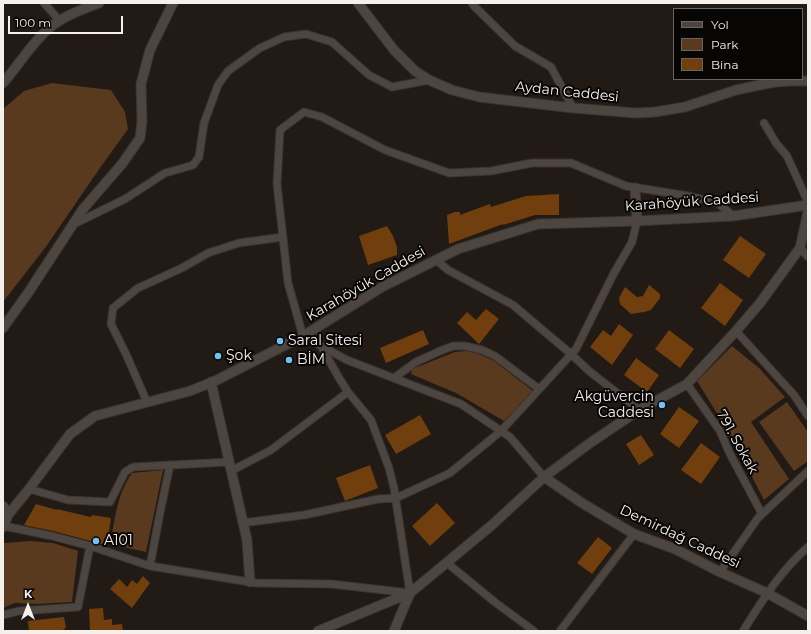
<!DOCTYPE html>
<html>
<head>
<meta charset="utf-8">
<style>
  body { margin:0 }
  #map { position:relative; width:811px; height:634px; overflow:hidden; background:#211a15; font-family:Montserrat,sans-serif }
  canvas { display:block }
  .frame { position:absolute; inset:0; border:4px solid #f5f0ec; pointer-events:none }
  .legend { position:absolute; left:673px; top:8px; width:130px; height:72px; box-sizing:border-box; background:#080604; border:1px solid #676461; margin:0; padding:5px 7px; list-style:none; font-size:12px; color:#f5f0ec }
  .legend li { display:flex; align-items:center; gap:8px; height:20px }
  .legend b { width:20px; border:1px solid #676461 }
  .north { position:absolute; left:8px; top:586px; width:40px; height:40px; -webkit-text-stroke:3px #080604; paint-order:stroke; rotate:0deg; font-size:11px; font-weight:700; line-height:16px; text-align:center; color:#f5f0ec }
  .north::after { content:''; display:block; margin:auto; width:14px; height:18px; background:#f5f0ec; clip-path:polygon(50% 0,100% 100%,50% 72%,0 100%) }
  .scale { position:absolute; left:8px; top:16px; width:115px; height:18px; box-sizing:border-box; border:2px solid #f5f0ec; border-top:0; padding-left:5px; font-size:12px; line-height:14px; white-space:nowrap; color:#f5f0ec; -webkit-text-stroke:3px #080604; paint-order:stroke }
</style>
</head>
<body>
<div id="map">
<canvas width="811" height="634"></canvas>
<div class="frame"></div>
<ul class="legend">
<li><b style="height:5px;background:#4d453f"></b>Yol</li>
<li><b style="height:11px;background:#593a1f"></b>Park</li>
<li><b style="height:11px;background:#703f0d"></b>Bina</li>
</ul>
<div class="north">K</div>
<div class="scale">100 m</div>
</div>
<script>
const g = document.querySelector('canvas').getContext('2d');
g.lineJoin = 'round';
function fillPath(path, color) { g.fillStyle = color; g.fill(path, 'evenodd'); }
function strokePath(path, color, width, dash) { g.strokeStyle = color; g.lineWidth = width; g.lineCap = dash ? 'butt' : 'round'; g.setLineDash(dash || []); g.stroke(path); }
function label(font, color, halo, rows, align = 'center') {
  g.font = font + ' Montserrat,sans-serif'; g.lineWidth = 4; g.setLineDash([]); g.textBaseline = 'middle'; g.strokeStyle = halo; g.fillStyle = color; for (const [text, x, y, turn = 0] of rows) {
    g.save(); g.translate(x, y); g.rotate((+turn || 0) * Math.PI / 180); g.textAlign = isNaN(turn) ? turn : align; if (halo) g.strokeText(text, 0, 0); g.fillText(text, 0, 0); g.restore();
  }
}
fillPath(new Path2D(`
  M52,83L111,90L125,112L128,129L100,168L45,248L3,302V109L24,91Z
  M732,346L759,368L785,397L751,422L789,479L764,500L731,436L697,381Z
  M467,351L479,354L494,361L533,391L504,421L456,393L411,374L412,369L455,352Z
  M787,402L808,432V461L794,471L759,422Z
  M163,470L146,552L110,544C115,519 117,494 132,473Z
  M31,541L53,543L78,551L72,602L37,604L15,603L3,608V543Z`), '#593a1f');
fillPath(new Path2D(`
  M559,194V215H535L503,225V224L449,244L447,215L455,212H460V215L490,204L491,207L526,196Z
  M387,226L393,236L397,247V255L368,265L359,236Z
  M740,236L766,254L749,278L723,260Z
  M720,283L743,300L725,326L701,308Z
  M649,285L660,294V298L651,310L644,312L631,314L620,304L619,298L625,287L637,297L643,296Z
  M486,309L499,319L479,344L457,323L467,312L476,320Z
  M619,324L633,335L612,365L590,347L603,330L611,336Z
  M423,330L429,344L386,363L380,348Z
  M669,330L694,349L680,368L655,349Z
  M636,358L659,375L647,392L624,375Z
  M679,407L699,421L679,448L660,434Z
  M420,415L431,434L396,454L385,435Z
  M641,435L654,455L639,465L626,444Z
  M701,443L720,457L701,484L681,470Z
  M370,465L378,488L345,501L336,478Z
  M437,503L455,523L430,546L412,526Z
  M36,504L57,510V509L91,517L92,515L111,518L107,545L98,543L53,531L24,525Z
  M598,537L612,548L592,574L577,563Z
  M143,576L150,583L132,608L110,589L119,579L127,587L132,580L137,584Z
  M103,608L104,620L112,619V625L122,624L123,631H90L89,609Z
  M64,617L66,628L61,631H29L28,621Z`), '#703f0d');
const minor = new Path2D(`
  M44,3L59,20
  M472,3L474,6L515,46L551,67L573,108
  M764,123L776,143L787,156L808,202
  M72,225L125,199L165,173L183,168L193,165L199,157L204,123L218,85L228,71L260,48L284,37L306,34L332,42L369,75L392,87L429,80
  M800,248L808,257
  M436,260L448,270L513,305L571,354L589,371L639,410
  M736,331L794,395L808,416
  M394,378L416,362L440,351L453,346H465L482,350L495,356L539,389
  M687,384L720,431L730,454L762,514
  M147,402L126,354L111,324L113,308L138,288L182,268L208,253L239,243L283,237
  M231,471L271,450L348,392
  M544,477L510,437L461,404L347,360L303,336L288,283L277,184L280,130L304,112L322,117L385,150L449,173L491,171L532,163H571L626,186L689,196L718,203L733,216
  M29,489L68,500L110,502L125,472L133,467L229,462
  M242,523L304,515L378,499L396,498L450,473L501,431L576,349L614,273L632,242L637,221
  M4,526L52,536L90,546L150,566L256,583L331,584L410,593L394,488L389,468L371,420L348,392L339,378L321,346
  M447,563L496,603L534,631
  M150,566L160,513L170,465
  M720,572L758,518L808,471
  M3,615L19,611L78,607L90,546
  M560,631L634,534
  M743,631C762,601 781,570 808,547`);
const tertiary = new Path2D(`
  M358,3L394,50L415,71L429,80L452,90L479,97L573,108L636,113L655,112L685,107L736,90L755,86L775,82L791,81H808
  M3,83C19,65 38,33 59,21C71,13 86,8 99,3
  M635,188L637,221
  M3,328L28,293L83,209L122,164L140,138L142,122L141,84L150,50L173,3
  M211,382L247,540L250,582
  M544,477L582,503L634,534L675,549L720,572L767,593L808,616
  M3,506L8,515
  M3,527L4,526L8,515L29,489L70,434L95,416L190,391L217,380L303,336L382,287L458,249L538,224L637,221L733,216L808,205
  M318,631L410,593L492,525L544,477L590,443L639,410L687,384L736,331L760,303L800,248L808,212
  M394,631L410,593`);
strokePath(minor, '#393432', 9);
strokePath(tertiary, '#393432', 11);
strokePath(minor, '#4d453f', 7);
strokePath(tertiary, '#4d453f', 9);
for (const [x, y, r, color] of [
  [280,341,4,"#73c1f6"],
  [218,356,4,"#73c1f6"],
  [289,360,4,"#73c1f6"],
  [662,405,4,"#73c1f6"],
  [96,541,4,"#73c1f6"]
]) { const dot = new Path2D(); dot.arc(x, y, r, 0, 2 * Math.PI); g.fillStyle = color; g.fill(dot); strokePath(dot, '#080604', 1.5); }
label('14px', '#f5f0ec', '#080604', [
  ["Aydan Caddesi",567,92,6],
  ["Karahöyük Caddesi",692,202,-4],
  ["Karahöyük Caddesi",366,284,-30],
  ["791. Sokak",737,442,61],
  ["Demirdağ Caddesi",680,537,25]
]);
label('14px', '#f5f0ec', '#080604', [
  ["Saral Sitesi",288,341],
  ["Şok",226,356],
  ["BİM",297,360],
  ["Akgüvercin",654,397,"right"],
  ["Caddesi",654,413,"right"],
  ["A101",104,541]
], 'left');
</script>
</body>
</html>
